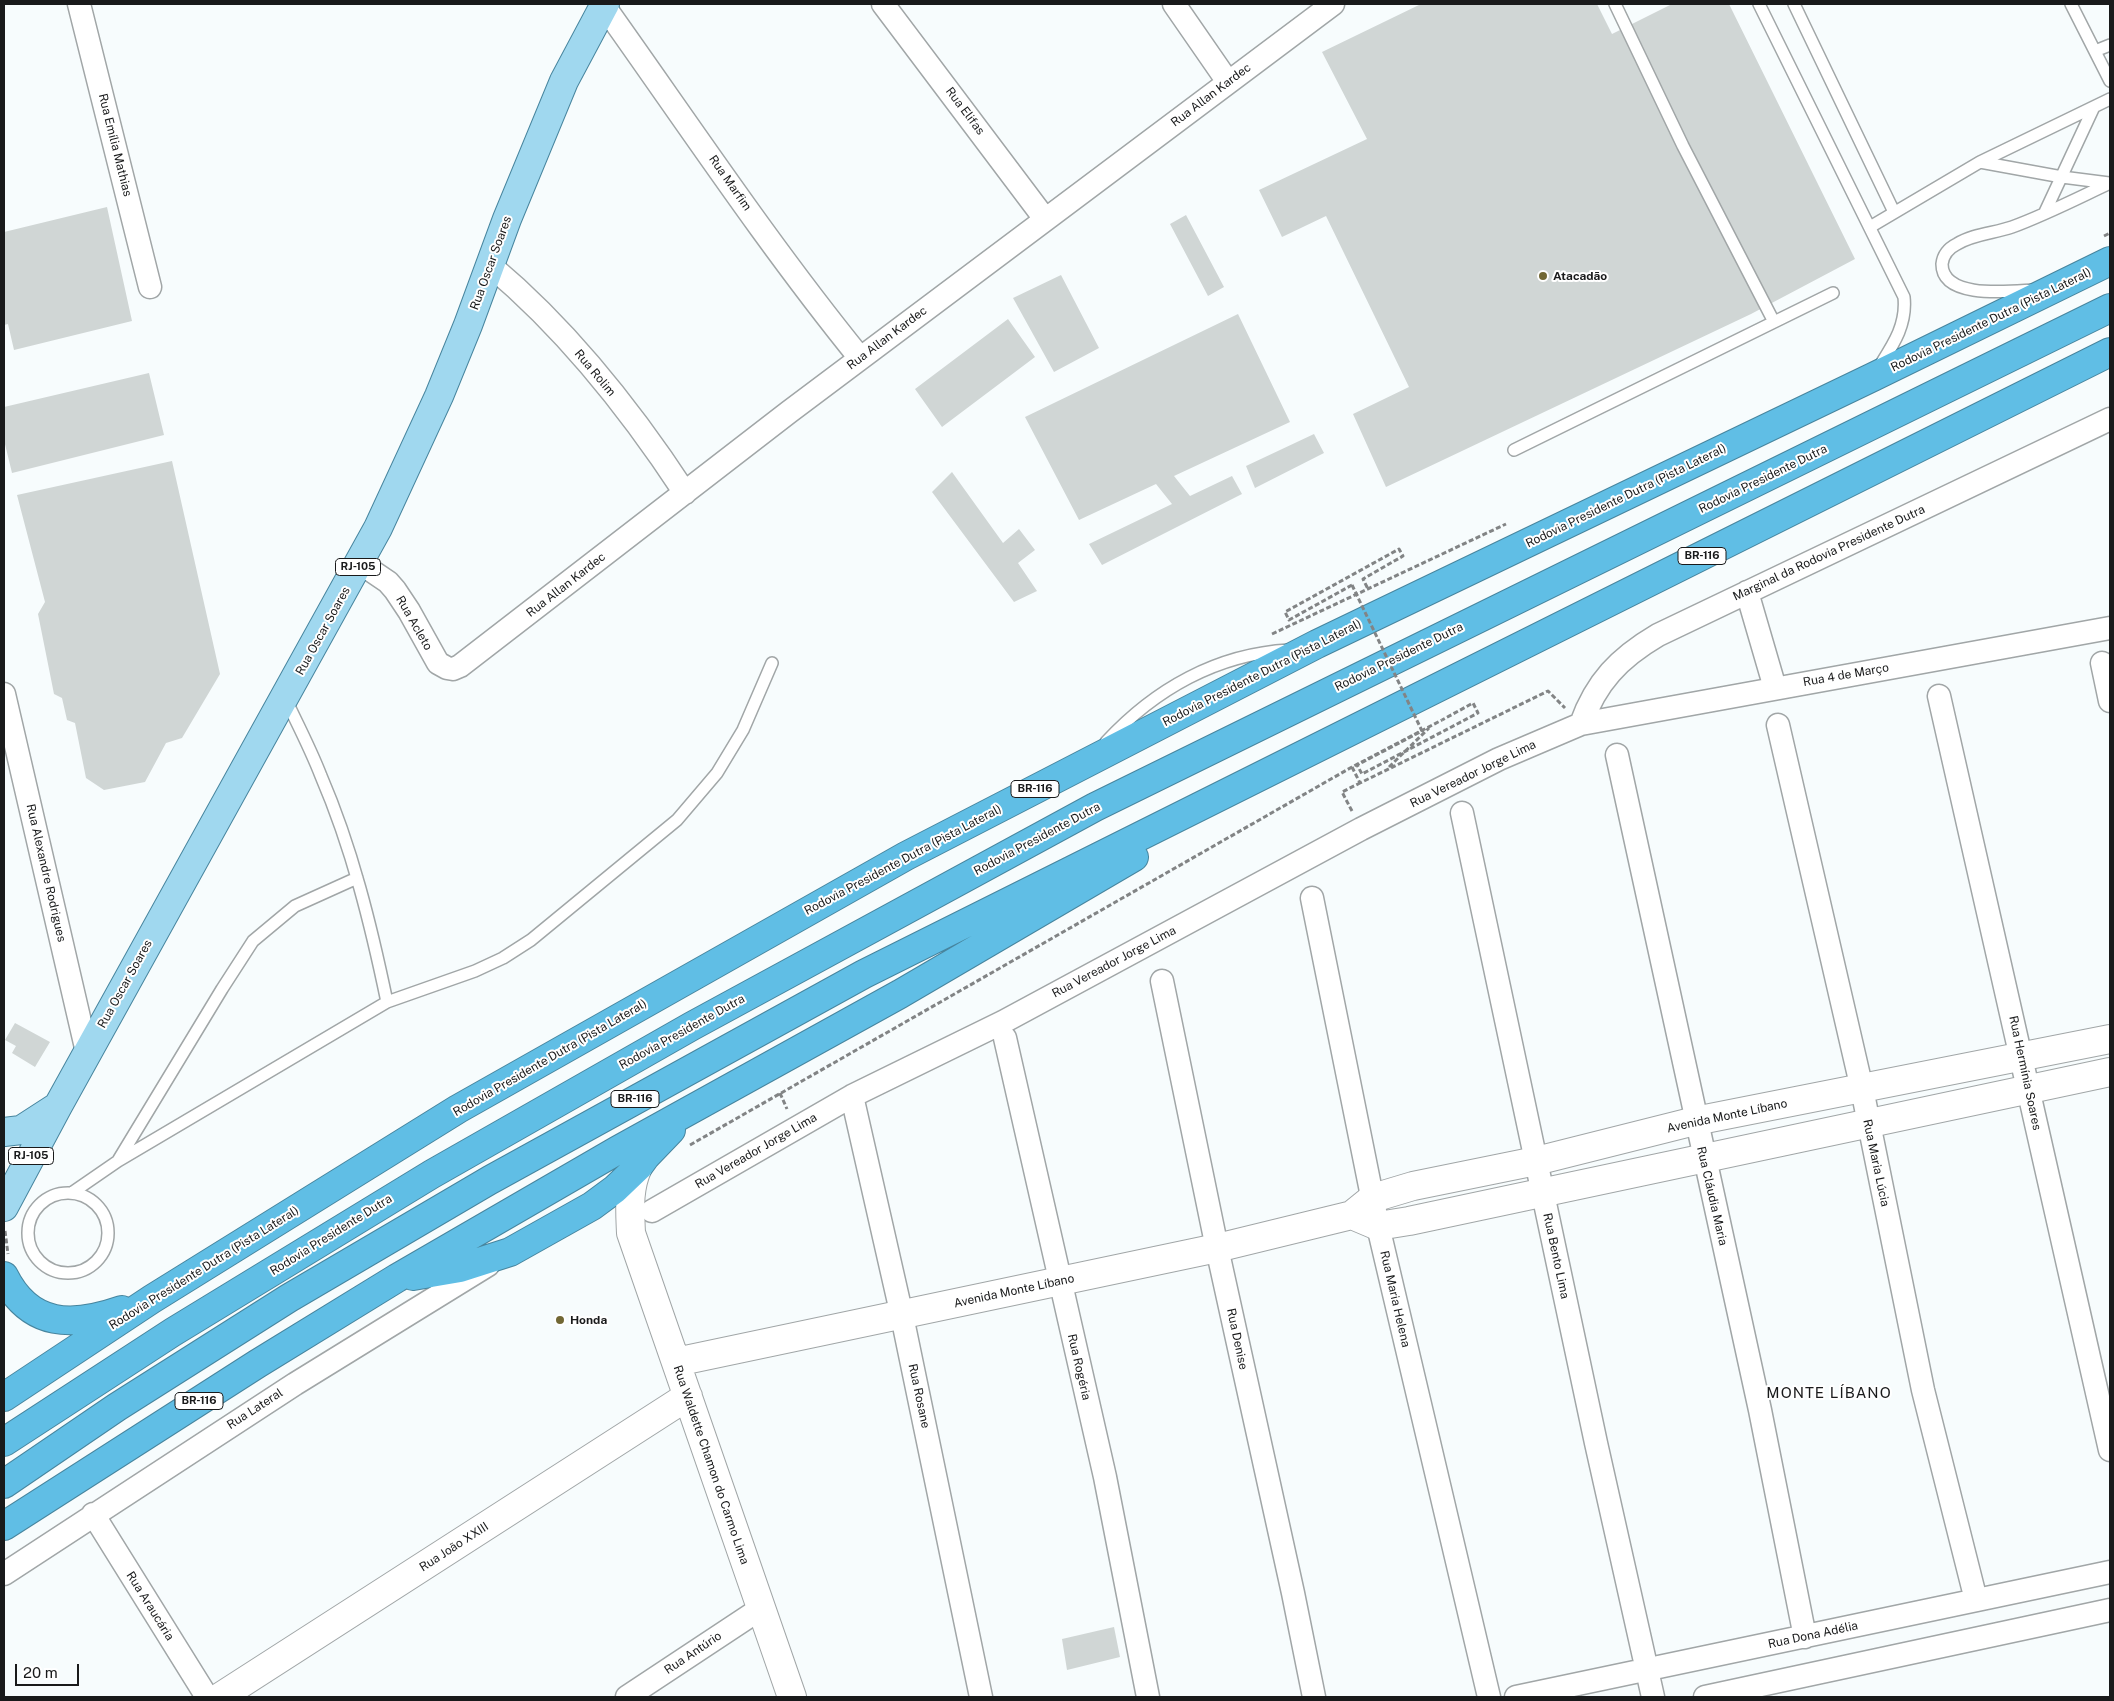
<!DOCTYPE html>
<html>
<head>
<meta charset="utf-8">
<style>
  body { margin:0 }
  #map { position:relative; width:2114px; height:1701px; overflow:hidden; background:#f7fcfd; font-family:"Public Sans",sans-serif }
  canvas { display:block }
  .frame { position:absolute; inset:0; border:5px solid #191a1b; pointer-events:none }
  .scale { position:absolute; left:15px; top:1664px; width:64px; height:22px; box-sizing:border-box; border:2px solid #191a1b; border-top:0; padding-left:6px; font-size:15px; line-height:18px; white-space:nowrap; color:#191a1b; -webkit-text-stroke:4px #fff; paint-order:stroke }
</style>
</head>
<body>
<div id="map">
<canvas width="2114" height="1701"></canvas>
<div class="frame"></div>
<div class="scale">20 m</div>
</div>
<script>
const g = document.querySelector('canvas').getContext('2d');
g.lineJoin = 'round';
function fillPath(path, color) { g.fillStyle = color; g.fill(path, 'evenodd'); }
function strokePath(path, color, width, dash) { g.strokeStyle = color; g.lineWidth = width; g.lineCap = dash ? 'butt' : 'round'; g.setLineDash(dash || []); g.stroke(path); }
function label(font, color, halo, rows, align = 'center') {
  g.font = font + ' "Public Sans",sans-serif'; g.lineWidth = 4; g.setLineDash([]); g.textBaseline = 'middle'; g.strokeStyle = halo; g.fillStyle = color; for (const [text, x, y, turn = 0] of rows) {
    g.save(); g.translate(x, y); g.rotate((+turn || 0) * Math.PI / 180); g.textAlign = isNaN(turn) ? turn : align; if (halo) g.strokeText(text, 0, 0); g.fillText(text, 0, 0); g.restore();
  }
}
fillPath(new Path2D(`
  M1421,4H1597L1612,34L1672,4H1729L1855,259L1751,314L1386,487L1353,414L1409,387L1326,216L1282,237L1259,190L1367,139L1322,52Z
  M107,207L132,321L14,350L8,324L4,325V232Z
  M1186,215L1224,287L1208,296L1170,224Z
  M1061,275L1099,348L1054,372L1013,298Z
  M1238,314L1290,422L1174,476L1190,496L1232,476L1242,494L1102,565L1089,544L1172,504L1156,484L1079,520L1025,417Z
  M1008,319L1035,357L942,427L915,389Z
  M149,373L164,435L12,473L4,440V407Z
  M1314,434L1324,453L1255,488L1246,466Z
  M172,461L220,674L182,738L166,743L145,782L104,790L86,778L75,723L67,720L62,698L54,694L38,614L45,602L17,495Z
  M952,472L1003,543L1019,529L1035,550L1018,563L1037,591L1014,602L932,492Z
  M15,1023L50,1042L35,1067L12,1053L16,1046L5,1040Z
  M1114,1627L1120,1657L1067,1670L1062,1639Z`), '#d0d6d5');
const lane = new Path2D(`
  M1615,4L1683,146L1774,322
  M1759,4L1904,297C1907,325 1893,345 1879,367
  M1794,4L1894,212
  M2071,4L2110,81
  M2095,51L2110,45
  M1980,162L2062,177L2109,183
  M2045,212L2093,109
  M1870,227L1980,162L2110,99
  M2033,290C2012,291 1942,300 1942,264C1943,255 1949,248 1957,244C1973,234 1995,233 2012,227C2045,215 2078,198 2110,183
  M1514,450L1833,293
  M1106,742C1155,689 1217,654 1289,650
  M387,1002L475,971L503,958L531,940L677,820L717,773L743,730L772,663
  M119,1159L222,989L253,941L295,906L357,878
  M73,1192L118,1161L387,1002C371,925 352,848 321,776C311,750 298,725 286,700
  M28 1233a40 40 0 1 1 80 0a40 40 0 1 1-80 0Z`);
const street = new Path2D(`
  M79,4L150,287
  M883,4L1045,219
  M1174,4L1228,82
  M604,6C688,124 769,246 860,358
  M491,266C565,328 632,412 685,493
  M360,563L388,582L395,590L409,611L438,663L447,668L453,669L460,666L789,412L1333,4
  M1747,592L1775,688
  M2102,663L2110,701
  M4,694L87,1052
  M1939,696L2110,1450
  M1581,724C1596,682 1619,658 1658,635L2110,419
  M1778,725L1862,1089L1923,1390L1976,1600
  M1617,755L1760,1410L1805,1637
  M1462,813L1596,1443L1653,1697
  M1312,898L1378,1226L1489,1697
  M1162,981L1217,1248L1293,1593L1314,1697
  M1005,1038L1105,1477L1148,1697
  M852,1096L902,1316L981,1697
  M652,1211L852,1096L1003,1022L1361,829L1499,759L1581,724L2110,628
  M93,1514L207,1697
  M4,1574L295,1384L488,1265
  M627,1697L760,1609
  M1516,1697L2110,1572
  M1705,1697L2110,1610`);
const secondary = new Path2D(`
  M638,1167C628,1189 630,1210 631,1233L792,1697
  M1352,1215L1378,1226L1409,1221L2110,1072
  M676,1362L1217,1248L1352,1215L1373,1198L1413,1186L1536,1161L1695,1121L2110,1039
  M220,1697L688,1396`);
const primary = new Path2D(`
  M4,1132L21,1130L55,1108
  M4,1207L58,1106L378,528L439,396L468,325L507,219L564,81L605,4`);
const highway = new Path2D(`
  M4,1276C30,1328 73,1327 122,1310
  M413,1276L460,1268L510,1252L592,1206L615,1189L638,1167L646,1156L671,1130
  M4,1397L152,1299L458,1109L906,856L1317,644L1873,377L2110,261
  M4,1442L173,1332L432,1174L692,1026L1095,807L2110,308
  M4,1484L117,1407L289,1298L490,1180L864,974L2110,352
  M4,1526L257,1364L397,1278L618,1150L900,994L1134,857`);
strokePath(lane, '#a1a6a7', 14);
strokePath(street, '#a1a6a7', 25);
strokePath(secondary, '#a1a6a7', 30);
strokePath(primary, '#47859e', 30);
strokePath(highway, '#47859e', 30);
strokePath(new Path2D(`
  M2104,236L2110,233
  M1352,585L1289,620L1285,612L1399,549L1403,556L1363,579L1368,589
  M1272,634L1506,524
  M1352,767L1360,783L1548,691L1565,708
  M1389,767L1429,728
  M1352,811L1342,792L1360,783
  M780,1093L787,1109
  M690,1145L1352,767L1442,720
  M5,1231L8,1254`), '#828485', 3, [5, 2.5]);
strokePath(lane, '#fff', 11);
strokePath(street, '#fff', 22);
strokePath(secondary, '#fff', 28);
strokePath(primary, '#a0d8ef', 28);
strokePath(highway, '#60bee5', 28);
strokePath(new Path2D(`
  M1352,585L1422,731L1357,765L1362,774L1478,713L1473,703L1442,720`), '#828485', 3, [5, 2.5]);
for (const [x, y, r, color] of [
  [1543,276,5,"#716734"],
  [560,1320,5,"#716734"]
]) { const dot = new Path2D(); dot.arc(x, y, r, 0, 2 * Math.PI); g.fillStyle = color; g.fill(dot); strokePath(dot, '#fff', 2); }
for (const [x, y, w] of [
  [1702,556,48],
  [358,567,45],
  [1035,789,48],
  [635,1099,48],
  [31,1156,45],
  [199,1401,48]
]) { const box = new Path2D(); box.roundRect(x - w / 2, y - 8.5, w, 17, 4); g.fillStyle = '#fff'; g.fill(box); strokePath(box, '#191a1b', 1); }
label('bold 11px', '#191a1b', null, [
  ["BR-116",1702,556],
  ["RJ-105",358,567],
  ["BR-116",1035,789],
  ["BR-116",635,1099],
  ["RJ-105",31,1156],
  ["BR-116",199,1401]
]);
label('12px', '#191a1b', '#fff', [
  ["Rua Allan Kardec",1211,95,-37],
  ["Rua Elifas",965,111,53],
  ["Rua Emília Mathias",115,145,76],
  ["Rua Marfim",730,183,55],
  ["Rua Oscar Soares",491,263,-70],
  ["Rodovia Presidente Dutra (Pista Lateral)",1991,320,-26],
  ["Rua Allan Kardec",887,338,-37],
  ["Rua Rolim",595,373,50],
  ["Rodovia Presidente Dutra",1763,479,-26],
  ["Rodovia Presidente Dutra (Pista Lateral)",1626,496,-26],
  ["Marginal da Rodovia Presidente Dutra",1829,553,-25],
  ["Rua Allan Kardec",566,585,-38],
  ["Rua Acleto",414,623,60],
  ["Rua Oscar Soares",323,631,-61],
  ["Rodovia Presidente Dutra",1399,657,-26],
  ["Rodovia Presidente Dutra (Pista Lateral)",1262,673,-27],
  ["Rua 4 de Março",1846,675,-10],
  ["Rua Vereador Jorge Lima",1473,774,-26],
  ["Rodovia Presidente Dutra",1037,839,-28],
  ["Rodovia Presidente Dutra (Pista Lateral)",903,860,-28],
  ["Rua Alexandre Rodrigues",46,873,77],
  ["Rua Vereador Jorge Lima",1114,962,-28],
  ["Rua Oscar Soares",125,984,-61],
  ["Rodovia Presidente Dutra",682,1032,-29],
  ["Rodovia Presidente Dutra (Pista Lateral)",550,1058,-30],
  ["Rua Hermínia Soares",2025,1073,78],
  ["Avenida Monte Líbano",1727,1116,-12],
  ["Rua Vereador Jorge Lima",756,1151,-30],
  ["Rua Maria Lúcia",1876,1163,78],
  ["Rua Cláudia Maria",1712,1196,77],
  ["Rodovia Presidente Dutra",331,1235,-32],
  ["Rua Bento Lima",1556,1256,78],
  ["Rodovia Presidente Dutra (Pista Lateral)",204,1268,-32],
  ["Avenida Monte Líbano",1014,1291,-12],
  ["Rua Maria Helena",1395,1299,77],
  ["Rua Denise",1237,1339,78],
  ["Rua Rogéria",1079,1367,77],
  ["Rua Rosane",919,1396,78],
  ["Rua Lateral",255,1409,-33],
  ["Rua Waldette Chamon do Carmo Lima",711,1465,71],
  ["Rua João XXIII",454,1547,-33],
  ["Rua Araucária",150,1606,58],
  ["Rua Dona Adélia",1813,1635,-12],
  ["Rua Antúrio",693,1653,-34]
]);
label('bold 12px', '#191a1b', '#fff', [
  ["Atacadão",1553,276],
  ["Honda",570,1320]
], 'left');
g.letterSpacing = '1px';
label('15px', '#191a1b', '#fff', [
  ["MONTE LÍBANO",1829,1393]
]);
g.letterSpacing = '0px';
</script>
</body>
</html>
